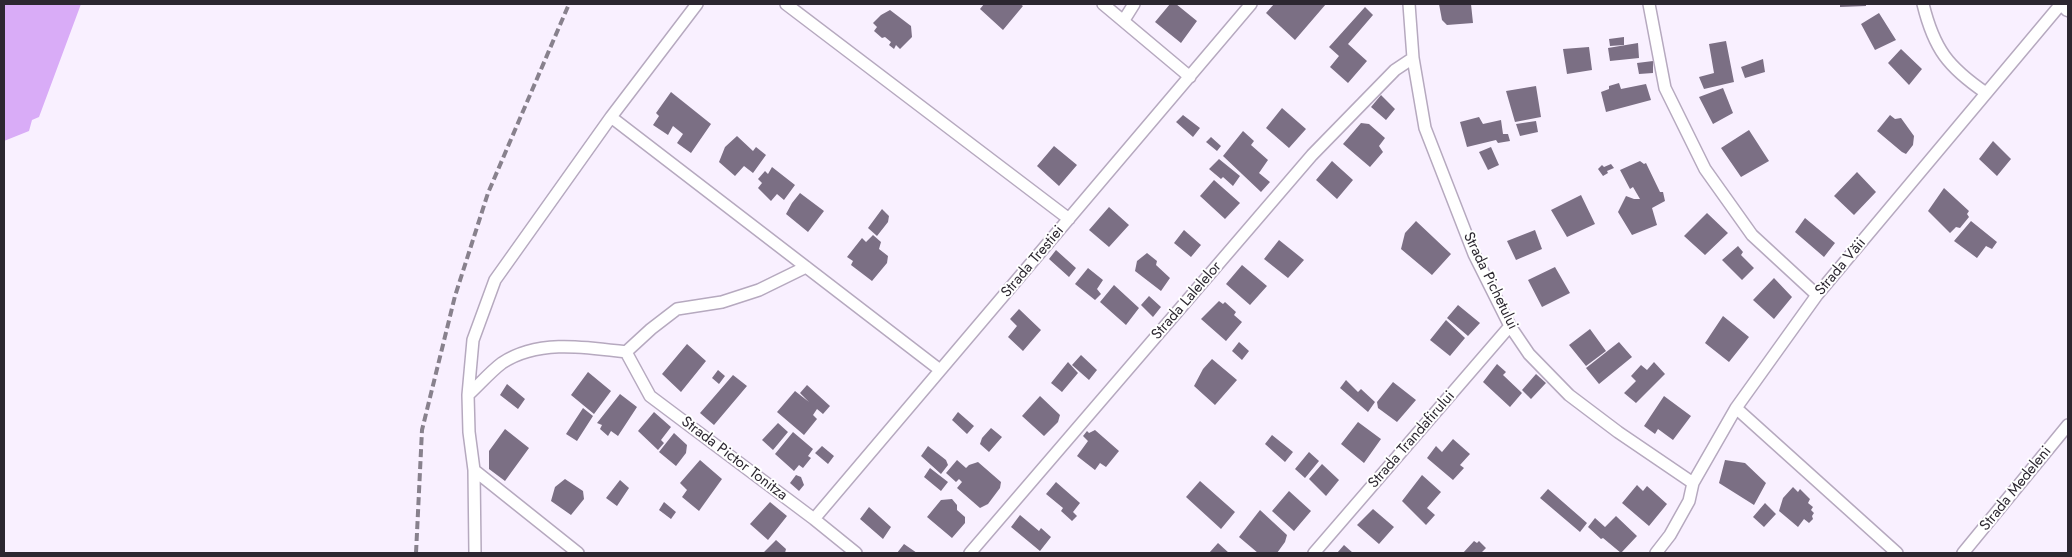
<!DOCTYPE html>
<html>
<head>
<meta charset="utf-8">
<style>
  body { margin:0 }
  #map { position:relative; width:2072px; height:557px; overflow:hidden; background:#f9f0ff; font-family:Jost,sans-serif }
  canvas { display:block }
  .frame { position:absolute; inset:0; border:5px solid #2c2730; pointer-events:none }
</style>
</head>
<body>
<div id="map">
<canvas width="2072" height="557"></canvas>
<div class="frame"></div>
</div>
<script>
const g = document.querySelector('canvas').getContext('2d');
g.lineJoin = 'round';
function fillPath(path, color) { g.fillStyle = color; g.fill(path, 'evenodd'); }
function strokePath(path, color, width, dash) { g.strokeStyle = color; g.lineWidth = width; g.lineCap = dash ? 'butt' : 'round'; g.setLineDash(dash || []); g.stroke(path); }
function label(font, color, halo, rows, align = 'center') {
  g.font = font + ' Jost,sans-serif'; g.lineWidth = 4; g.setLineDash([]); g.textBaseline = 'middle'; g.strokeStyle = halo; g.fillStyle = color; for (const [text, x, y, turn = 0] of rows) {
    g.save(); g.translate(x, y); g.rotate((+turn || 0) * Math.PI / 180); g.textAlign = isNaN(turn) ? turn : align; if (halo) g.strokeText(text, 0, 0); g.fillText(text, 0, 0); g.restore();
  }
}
fillPath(new Path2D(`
  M4,4H81L39,117L32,120L29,131L4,141Z`), '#d9acf7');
fillPath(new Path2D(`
  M984,4H1020L1023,6L1003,30L980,9Z
  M1170,4H1176L1197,21L1181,43L1155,22Z
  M1274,4H1326L1295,40L1266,13Z
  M1439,4H1471L1473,23L1447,25L1442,20Z
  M1840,4H1866V6L1840,7Z
  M1365,7L1373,15L1348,44L1367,61L1348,83L1330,67L1339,56L1329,47Z
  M890,10L911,26L912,37L900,49L896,45L894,49L889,45L891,42L885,37L882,38L874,31L877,27L873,23L881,15Z
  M1879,13L1896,40L1875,50L1861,24Z
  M1624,37V45L1610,46L1609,39Z
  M1726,41L1734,82L1704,89L1699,77L1714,73L1709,44Z
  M1638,43L1639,58L1610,61L1608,48Z
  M1589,47L1592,70L1567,74L1563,49Z
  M1901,49L1922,69L1909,85L1888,63Z
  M1763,59L1765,72L1745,78L1741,67Z
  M1653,61V73L1639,74L1637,63Z
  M1619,83L1621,89L1646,84L1651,100L1606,112L1601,92L1609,89V86Z
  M1536,86L1541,117L1515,122L1506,91Z
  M1723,88L1733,113L1713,124L1699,97Z
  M671,92L711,124L691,153L677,143L683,134L673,126L668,135L653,125L659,116L656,113Z
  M1381,95L1395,109L1386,120L1371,107Z
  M1282,108L1306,129L1289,148L1266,128Z
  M1183,115L1200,128L1193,137L1176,122Z
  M1890,115L1895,119L1901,118L1914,136L1913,145L1906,154L1902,152L1877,131Z
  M1479,117L1483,124L1501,120L1503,134H1508L1510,141L1498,143L1496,140L1467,147L1460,122Z
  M1536,121L1538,132L1520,136L1516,124Z
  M1361,123L1369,124L1385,138L1379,146L1383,152L1370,167L1343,144Z
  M1749,130L1769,161L1741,177L1721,148Z
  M1243,131L1254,141L1251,145L1268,160L1259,173L1270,182L1261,192L1223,156Z
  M737,136L753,151L756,147L766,155L753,173L744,166L735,176L719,162L725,147Z
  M1211,137L1221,146L1217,151L1206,142Z
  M1993,141L2011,159L1997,176L1979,159Z
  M1054,146L1077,165L1059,186L1037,166Z
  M1491,147L1499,165L1488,170L1479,152Z
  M1219,159L1240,176L1233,186L1223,177L1221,179L1209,169Z
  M1332,161L1353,180L1337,199L1316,180Z
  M1640,161L1644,164L1646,163L1660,192H1663L1665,201L1652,208L1657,225L1632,235L1618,212L1626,196L1634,199H1640L1633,187L1630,189L1620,170Z
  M1611,164L1614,168L1607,171L1608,173L1603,176L1598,169L1602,165L1604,167Z
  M772,167L795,185L784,200L777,194L771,201L758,188L762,183L758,179L765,171L768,174Z
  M1857,172L1876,192L1854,215L1834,196Z
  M1214,180L1240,203L1225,219L1200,196Z
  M1944,188L1969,211L1967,214L1969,217L1960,228L1956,227L1950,233L1928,211Z
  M800,193L824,211L808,232L786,214L792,203Z
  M1581,195L1595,224L1567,237L1551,210Z
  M1109,207L1129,225L1109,247L1089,230Z
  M882,209L889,216L888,222L877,236L868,228Z
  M1707,213L1728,233L1705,255L1684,236Z
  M1805,218L1835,243L1824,257L1795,232Z
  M1416,221L1451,254L1432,275L1401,249L1405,233Z
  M1971,221L1997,242L1992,249L1986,246L1977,258L1954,241Z
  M1184,230L1201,245L1191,257L1174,243Z
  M1535,230L1542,249L1516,260L1507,241Z
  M873,235L881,242L879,249L888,256L887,263L872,281L851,265L853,261L847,257L862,238L866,242Z
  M1279,240L1304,260L1288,278L1264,259Z
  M1738,246L1743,252L1741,255L1754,268L1742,280L1722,260Z
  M1056,250L1076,268L1069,277L1049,259Z
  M1147,253L1157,261L1156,265L1170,278L1161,291L1135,271L1137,261Z
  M1242,265L1267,286L1250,305L1226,284Z
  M1555,267L1570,293L1542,307L1528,280Z
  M1088,268L1103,280L1097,289L1101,294L1095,300L1075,284Z
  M1774,278L1792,297L1774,319L1753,300Z
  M1114,285L1139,308L1126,325L1100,302Z
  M1149,296L1161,307L1153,317L1141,305Z
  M1219,301L1223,304L1225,302L1236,312L1234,315L1242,322L1226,341L1201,319Z
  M1458,305L1480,323L1468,336L1447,318Z
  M1019,309L1041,330L1023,351L1008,337L1017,326L1010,319Z
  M1723,316L1749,337L1729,362L1705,343Z
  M1446,320L1465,338L1450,356L1430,340Z
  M1590,329L1606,351L1586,366L1569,345Z
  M1239,342L1249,351L1242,360L1232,351Z
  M1619,342L1632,357L1599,384L1586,368Z
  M687,344L706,361L681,392L662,374Z
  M1081,355L1097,370L1089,380L1072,365Z
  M1212,359L1237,380L1215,405L1194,386L1203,369Z
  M1068,362L1078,373L1062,392L1051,383Z
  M1654,362L1665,374L1636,403L1624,393L1636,381L1631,376L1641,365L1647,370Z
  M1497,364L1506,372L1503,375L1522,393L1510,407L1483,382Z
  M718,370L725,376L719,384L712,378Z
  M588,372L611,391L594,414L571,395Z
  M1536,374L1546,383L1531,399L1522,390Z
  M733,375L747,386L714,425L700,413Z
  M1346,380L1358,392L1361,389L1375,402L1368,412L1340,388Z
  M1393,382L1416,400L1397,422L1378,408L1377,402Z
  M507,384L525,399L518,409L500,395Z
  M807,385L830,406L823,414L817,409L813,415L817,419L804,435L777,412L795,391L809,402L800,393Z
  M620,394L637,407L618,436L611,431L608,436L600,429L602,425L597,423Z
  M1040,396L1060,415L1058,422L1044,436L1022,416Z
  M1664,396L1691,416L1673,440L1658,429L1655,434L1644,426Z
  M583,408L593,416L577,441L566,434Z
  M654,412L671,427L661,440L664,443L658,450L638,431Z
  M958,412L974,426L967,434L952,420Z
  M1358,422L1381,439L1364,463L1341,444Z
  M778,423L788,432L773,450L762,440Z
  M991,428L1002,437L989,452L980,444L982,438Z
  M505,429L529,448L505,481L489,469V451Z
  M1095,430L1119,451L1106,467L1100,463L1095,470L1077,456L1088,441L1083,436L1087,431L1089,433Z
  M793,432L813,449L808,456L811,458L803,468L799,465L794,471L775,454Z
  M674,433L687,445L686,453L676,466L659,452Z
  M1272,435L1293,452L1285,462L1265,444Z
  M1453,439L1470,454L1460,465L1464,468L1453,480L1427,458L1436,446L1442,452Z
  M822,446L834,456L828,464L815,453Z
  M928,446L946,460L948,465L941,474L921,456Z
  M1309,452L1319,461L1305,478L1295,469Z
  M700,460L722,479L699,511L682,497L687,490L680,483Z
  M957,460L966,468L969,465L978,462L1001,482L1000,488L988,504L980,508L957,488L962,482L959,479L956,482L946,473Z
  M1725,460L1745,463L1766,483L1754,505L1719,483Z
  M1322,464L1339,480L1326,496L1309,479Z
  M930,468L948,482L941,491L924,477Z
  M796,475L801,477L804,485L799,491L790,483Z
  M1422,475L1441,492L1427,508L1435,515L1426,525L1402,501Z
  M565,479L583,491L584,499L571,515L551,501L555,487Z
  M620,480L629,488L617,506L606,498Z
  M1200,481L1235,512L1221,529L1186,497Z
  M1056,482L1080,503L1073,512L1077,516L1072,521L1061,511L1063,508L1046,494Z
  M1637,485L1643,491L1647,486L1667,504L1649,526L1622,503Z
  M1793,487L1798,492L1800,489L1810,499L1808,503L1813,507L1811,510L1814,513L1812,516L1813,519L1809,523L1804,519L1798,527L1779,511L1783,498Z
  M1548,489L1587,523L1580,532L1540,498Z
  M1289,491L1311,511L1294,531L1272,511Z
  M952,499L957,505V510L965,517V523L952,538L927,517L941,500Z
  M664,502L676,512L671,519L659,510Z
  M770,502L787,516L768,540L750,524Z
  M1765,503L1776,514L1764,527L1753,517Z
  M869,507L891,527L883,539L860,519Z
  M1373,509L1394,527L1379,544L1357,525Z
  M1260,510L1287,535L1285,542L1277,553H1258L1239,537Z
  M1020,515L1039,531L1041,528L1051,537L1040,551L1011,527Z
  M1616,516L1637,536L1621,553L1603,538L1601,539L1588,527L1595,518L1605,527Z
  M776,540L786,549L785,553H763Z
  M1474,541L1477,543L1479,541L1486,548L1481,553H1463Z
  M1218,543L1229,553H1209Z
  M904,544L917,553H897Z
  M1344,545L1353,553H1337Z`), '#7b6f84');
const minor = new Path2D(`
  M786,4L1069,219
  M1103,4L1190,77
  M1409,4L1413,58L1425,128L1474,254L1510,326L1529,354L1569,395L1618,432L1693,483
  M1649,4L1665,88L1705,169L1752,235L1817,295
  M1923,4C1934,49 1948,67 1986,93
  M1124,20L1134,4
  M611,117L940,370
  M626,352L650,396L814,519L856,553
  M468,395C479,385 490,372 502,363C538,339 586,347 626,352L651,329L677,309L722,302L759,290L806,267
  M1736,408L1897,553
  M474,470L578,553
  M814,519L1251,4
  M475,553L474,470L469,432L468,395L473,340L495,280L611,117L697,4
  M970,553L1312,155L1395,70L1413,58
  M1314,553L1510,326
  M1656,553L1670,535L1689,501L1693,483L1736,408L1817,295L2061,4
  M1963,553L2068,425`);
const secondary = new Path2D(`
  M2065,4L2068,8`);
strokePath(minor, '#b6a9bf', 14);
strokePath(secondary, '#b6a9bf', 19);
strokePath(minor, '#fff', 11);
strokePath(secondary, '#fff', 16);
strokePath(new Path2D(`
  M416,553L422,430L455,296L488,193L569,4`), '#88818d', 4, [8, 4]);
label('15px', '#2c2730', '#fff', [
  ["Strada Trestiei",1033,262,-50],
  ["Strada Văii",1841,267,-50],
  ["Strada Pichetului",1490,281,64],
  ["Strada Lalelelor",1187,301,-49],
  ["Strada Trandafirului",1412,440,-49],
  ["Strada Pictor Tonitza",734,459,37],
  ["Strada Medeleni",2016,489,-51]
]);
</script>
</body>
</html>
